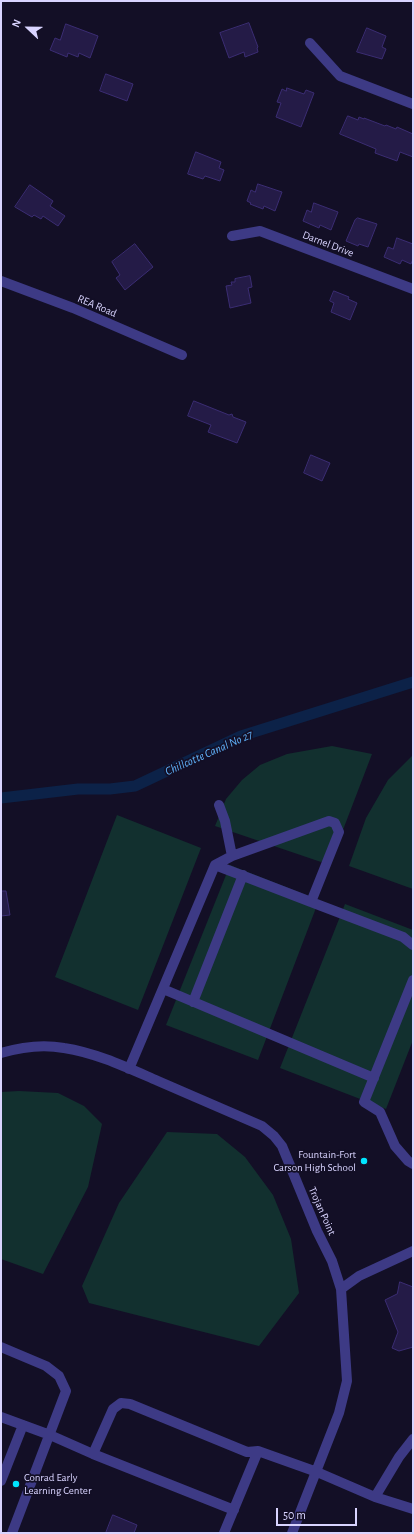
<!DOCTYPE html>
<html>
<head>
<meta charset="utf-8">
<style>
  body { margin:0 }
  #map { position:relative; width:414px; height:1534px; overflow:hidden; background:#130f26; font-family:"Alegreya Sans",sans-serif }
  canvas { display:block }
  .frame { position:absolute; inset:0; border:2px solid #d9d4ff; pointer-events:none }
  .north { position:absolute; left:8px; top:8px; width:40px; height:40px; -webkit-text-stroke:3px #130f26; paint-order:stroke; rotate:292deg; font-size:11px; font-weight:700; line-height:16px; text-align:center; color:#d9d4ff }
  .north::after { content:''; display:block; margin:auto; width:14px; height:18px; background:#d9d4ff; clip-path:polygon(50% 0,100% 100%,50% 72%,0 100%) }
  .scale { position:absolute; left:276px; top:1508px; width:81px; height:18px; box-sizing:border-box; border:2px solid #d9d4ff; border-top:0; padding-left:5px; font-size:12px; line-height:14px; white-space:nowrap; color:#d9d4ff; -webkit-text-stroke:3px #130f26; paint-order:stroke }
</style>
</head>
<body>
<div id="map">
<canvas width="414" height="1534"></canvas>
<div class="frame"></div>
<div class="north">N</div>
<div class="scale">50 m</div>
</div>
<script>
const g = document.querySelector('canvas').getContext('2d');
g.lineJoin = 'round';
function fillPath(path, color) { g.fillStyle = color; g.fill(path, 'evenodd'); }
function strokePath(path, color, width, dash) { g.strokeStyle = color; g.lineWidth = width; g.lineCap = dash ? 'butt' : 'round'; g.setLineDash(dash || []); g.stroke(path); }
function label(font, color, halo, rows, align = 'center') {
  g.font = font + ' "Alegreya Sans",sans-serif'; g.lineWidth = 3.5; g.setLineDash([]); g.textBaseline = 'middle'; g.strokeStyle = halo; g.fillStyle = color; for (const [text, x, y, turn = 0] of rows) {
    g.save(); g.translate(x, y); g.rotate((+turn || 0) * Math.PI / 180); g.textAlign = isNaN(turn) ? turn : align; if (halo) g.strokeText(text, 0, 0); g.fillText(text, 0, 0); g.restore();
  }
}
fillPath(new Path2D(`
  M332,746L372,754L333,856L321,862L215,826L226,799L242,780L260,765L287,754Z
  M413,755V889L349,866L366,818L388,780Z
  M117,815L201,848L138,1010L55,977Z
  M230,865L319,900L258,1060L166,1025Z
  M345,904L413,930V1040L386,1109L280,1068Z
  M19,1091L58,1093L84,1106L102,1124L88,1187L43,1274L1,1259V1092Z
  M167,1132L217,1134L245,1157L273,1195L291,1239L299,1293L259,1346L89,1303L82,1286L119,1203Z`), '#12302f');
strokePath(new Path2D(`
  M1,798L78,789H110L135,786L241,736L413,682`), '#0c2248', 11);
const building = new Path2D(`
  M249,23L258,47L257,48L258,52L245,57L244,52L229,58L220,33Z
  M66,24L98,36L90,58L79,53L78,57L68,53L67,57L50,50L55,38L60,40Z
  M367,28L386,36L382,47L386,49L382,59L357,52Z
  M106,74L133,84L127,101L100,91Z
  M287,88L304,94L306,90L314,93L301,127L276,117L281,103L277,102L282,89L286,91Z
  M348,116L358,120L359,117L364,119V118L385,126L386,125L396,129L397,127L413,134V157L400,152L397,161L375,153L376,149L340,134Z
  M196,152L221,162L219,168L224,170L220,181L205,176L203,179L188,174Z
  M258,184L282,192L275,211L264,206L263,209L250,204L251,203L247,201L251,190L255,192Z
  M30,185L53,201L50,206L65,216L58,226L43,216L41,219L34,215L32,217L15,207Z
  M314,203L338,212L331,230L320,225L319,228L303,221L307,210L311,212Z
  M358,218L377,224L368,247L359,244L358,246L346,241L355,220Z
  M397,238L413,244V259L411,264L402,260L400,264L384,257L388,247L393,249Z
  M135,244L153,267L125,290L116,278L120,275L112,262Z
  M250,276L252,287L248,288L251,303L230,308L226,286L232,285L231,282H235V279Z
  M334,291L349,297L348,299L357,303L350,320L331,312L334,303L330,301Z
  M194,401L229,415L232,414L233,417L246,422L237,443L208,432L211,425L188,416Z
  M311,455L330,463L322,481L304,473Z
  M1,891H6L10,915L1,916Z
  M400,1282L413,1287V1347L399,1351L392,1348L398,1332L385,1300L397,1294Z
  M113,1515L137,1525L134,1533H106Z`);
fillPath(building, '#241b47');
strokePath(building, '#3b2d73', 1);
strokePath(new Path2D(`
  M310,43L340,76L413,104
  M232,236L260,231L413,289
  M1,281L73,308L182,355
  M219,805L225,821L232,856
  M311,902L403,937L413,945
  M413,980L364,1102L380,1112L395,1146L408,1161L413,1164
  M163,989L374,1078
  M193,1002L243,875
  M1,1053C21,1047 43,1044 64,1048C97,1053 128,1068 158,1081C193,1096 227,1111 262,1126L274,1136L282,1146L317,1231L332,1261L341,1289L347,1381L339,1413L292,1533
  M129,1069L215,865L232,856L329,821L335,823L339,832L311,902L215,865
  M341,1289L359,1276L413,1251
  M1,1347L46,1366L59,1376L66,1391L12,1533
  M1,1417L50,1435L93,1454
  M1,1481L23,1425
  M375,1497L399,1457L413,1439
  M234,1510L93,1454L113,1409L121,1403L130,1404L247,1452L258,1451L317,1472L375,1497L413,1509
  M224,1533L258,1451`), '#3d3a85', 10);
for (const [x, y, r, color] of [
  [364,1161,4,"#00e5ff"],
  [16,1484,4,"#00e5ff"]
]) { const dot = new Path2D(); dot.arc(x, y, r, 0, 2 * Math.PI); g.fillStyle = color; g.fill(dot); strokePath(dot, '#130f26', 1.5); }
label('11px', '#d9d4ff', '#130f26', [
  ["Darnel Drive",328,244,21],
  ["REA Road",97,306,23],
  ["Trojan Point",322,1211,66]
]);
label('11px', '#d9d4ff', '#130f26', [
  ["Fountain-Fort",356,1155],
  ["Carson High School",356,1168],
  ["Conrad Early",24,1478,"left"],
  ["Learning Center",24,1491,"left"]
], 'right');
label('italic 12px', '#62b6ff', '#130f26', [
  ["Chillcotte Canal No 27",209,753,-24]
]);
</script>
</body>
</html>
